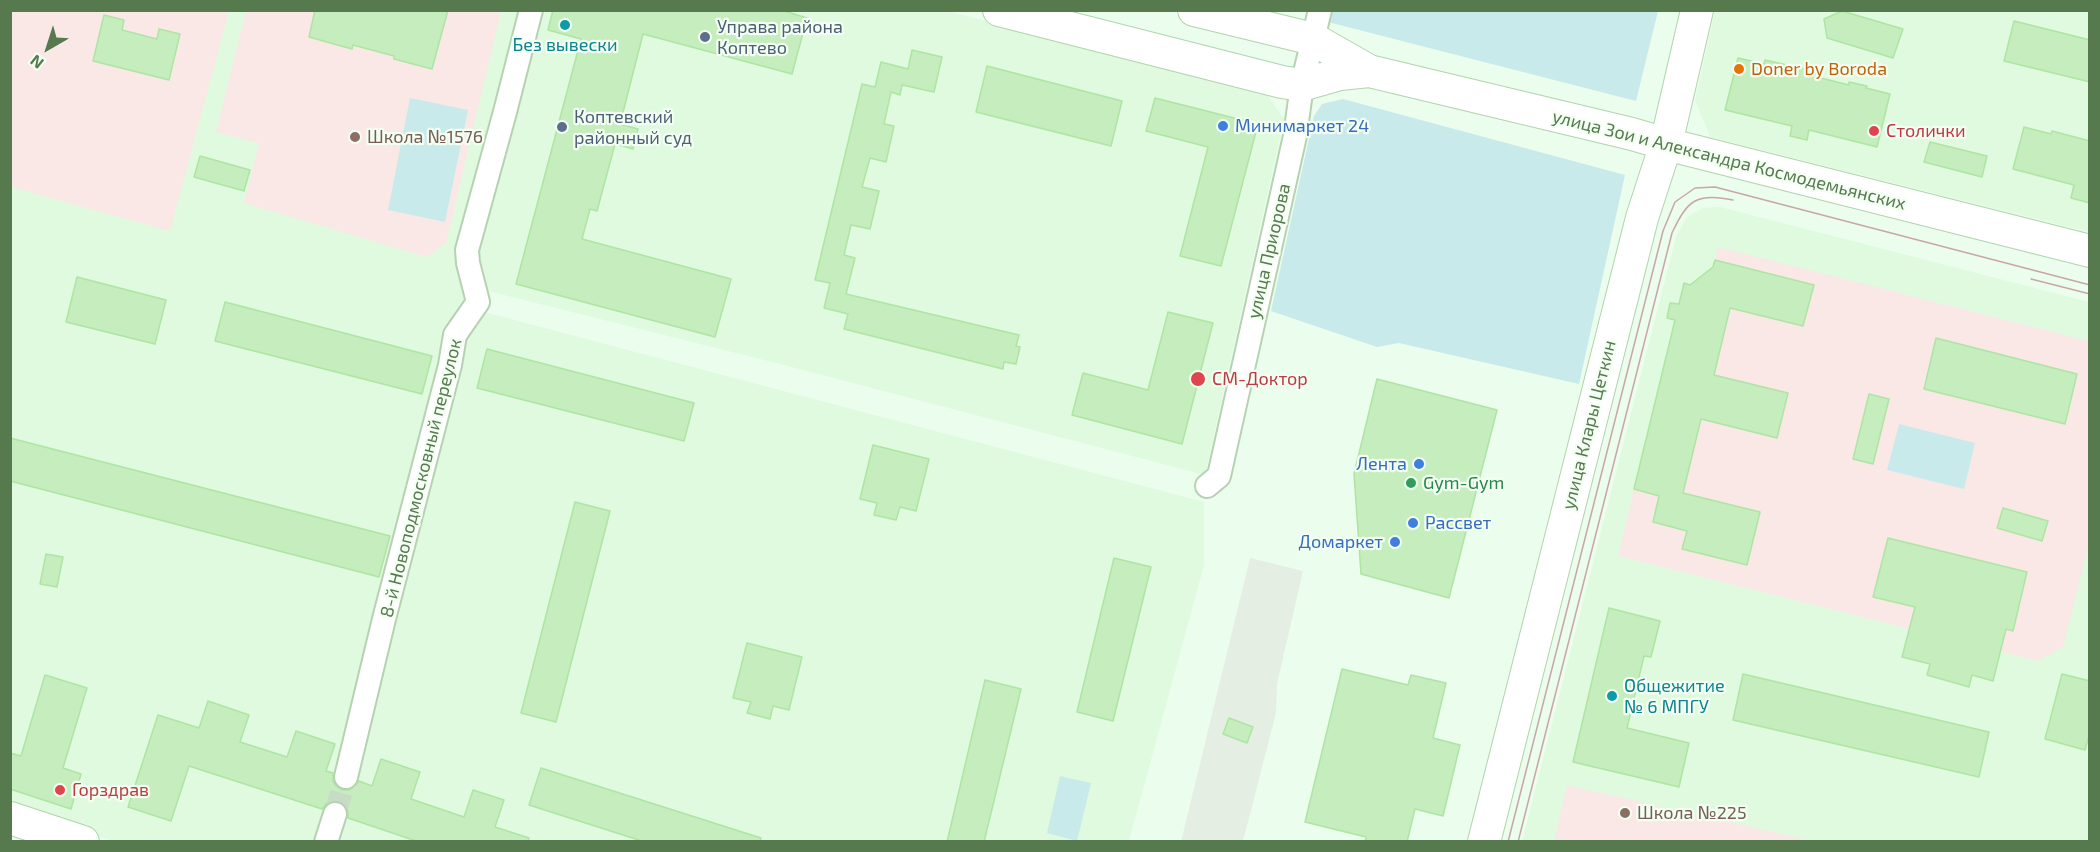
<!DOCTYPE html>
<html>
<head>
<meta charset="utf-8">
<style>
  body { margin:0 }
  #map { position:relative; width:2100px; height:852px; overflow:hidden; background:#ebfdec; font-family:"Exo 2",sans-serif }
  canvas { display:block }
  .frame { position:absolute; inset:0; border:12px solid #56794d; pointer-events:none }
  .north { position:absolute; left:18px; top:18px; width:60px; height:60px; -webkit-text-stroke:4px #f2fff2; paint-order:stroke; rotate:219deg; font-size:16px; font-weight:700; line-height:24px; text-align:center; color:#56794d }
  .north::after { content:''; display:block; margin:auto; width:21px; height:27px; background:#56794d; clip-path:polygon(50% 0,100% 100%,50% 72%,0 100%) }
</style>
</head>
<body>
<div id="map">
<canvas width="2100" height="852"></canvas>
<div class="frame"></div>
<div class="north">N</div>
</div>
<script>
const g = document.querySelector('canvas').getContext('2d');
g.lineJoin = 'round';
function fillPath(path, color) { g.fillStyle = color; g.fill(path, 'evenodd'); }
function strokePath(path, color, width, dash) { g.strokeStyle = color; g.lineWidth = width; g.lineCap = dash ? 'butt' : 'round'; g.setLineDash(dash || []); g.stroke(path); }
function label(font, color, halo, rows, align = 'center') {
  g.font = font + ' "Exo 2",sans-serif'; g.lineWidth = 4.5; g.setLineDash([]); g.textBaseline = 'middle'; g.strokeStyle = halo; g.fillStyle = color; for (const [text, x, y, turn = 0] of rows) {
    g.save(); g.translate(x, y); g.rotate((+turn || 0) * Math.PI / 180); g.textAlign = isNaN(turn) ? turn : align; if (halo) g.strokeText(text, 0, 0); g.fillText(text, 0, 0); g.restore();
  }
}
fillPath(new Path2D(`
  M11,11H519L496,114L462,244L473,300L419,453L338,759L353,764L456,352L480,311L1204,502V565L1129,841L115,842L11,808Z
  M535,11H947L1253,90L1268,96L1284,119L1205,475L784,365L484,290L472,255Z
  M1715,11H2089V232L1710,137L1695,100Z
  M1720,207L2089,302V841L1522,842L1676,237L1687,217L1703,208Z`), '#dffadf');
fillPath(new Path2D(`
  M1250,558L1303,571L1277,684L1276,713L1243,841L1181,842Z`), '#e4eee3');
fillPath(new Path2D(`
  M10,11H229L170,231L11,187Z
  M246,11H501L446,243L427,257L244,203L259,143L216,132Z
  M1718,247L2089,341V543L2063,647L2038,661L1618,556L1684,283L1694,286L1696,280L1705,273L1711,274Z
  M1567,785L1812,841H1554Z`), '#fae8e7');
fillPath(new Path2D(`
  M1331,10L1658,11L1636,101L1328,22Z
  M410,98L468,110L445,222L388,210Z
  M1343,99L1625,175L1579,384L1399,343L1377,347L1271,311L1314,116L1322,104Z
  M1899,424L1975,443L1964,489L1887,470Z
  M1060,776L1091,783L1077,841L1047,833Z`), '#c8eaeb');
const building = new Path2D(`
  M315,10H448L432,69L394,59V56L353,45L352,49L309,37Z
  M553,10H781L807,18L792,74L643,34L620,124L638,129L633,149L615,144L597,211L590,209L582,239L731,279L715,337L516,284L581,39L548,30Z
  M1842,11L1903,29L1893,58L1827,38L1824,19Z
  M104,15L124,20L122,30L157,39L159,29L180,34L169,80L93,61Z
  M2014,21L2090,40V82L2004,61Z
  M912,50L942,57L934,92L902,85L900,95L891,92L884,124L894,126L886,162L870,158L862,187L879,191L870,229L851,225L844,255L855,258L846,294L1019,335L1016,346L1020,347L1016,364L1004,362L1003,369L844,329L848,314L824,308L830,283L815,280L862,84L875,87L881,62L908,69Z
  M1738,58L1764,64L1765,60L1818,72L1817,77L1849,85V82L1867,86L1866,88L1890,94L1877,147L1809,130L1807,140L1790,136L1792,126L1725,110Z
  M987,66L1122,101L1111,146L976,112Z
  M1155,98L1258,124L1221,266L1180,256L1208,147L1146,131Z
  M2024,127L2051,134L2052,131L2090,141V203L2071,198L2074,185L2013,169Z
  M1930,142L1987,156L1982,177L1924,162Z
  M200,156L250,170L244,191L194,177Z
  M1715,260L1814,285L1803,326L1730,308L1714,375L1788,393L1777,438L1701,419L1683,493L1760,512L1747,565L1682,549L1687,531L1653,522L1659,496L1634,489L1675,320L1667,318L1670,303L1679,304L1684,283L1690,285L1713,267Z
  M77,277L166,300L155,344L66,322Z
  M225,302L432,356L422,394L215,341Z
  M1168,312L1213,323L1182,444L1072,415L1083,373L1148,390Z
  M1936,338L2077,374L2065,424L1924,389Z
  M487,349L694,403L684,441L477,388Z
  M1377,379L1497,410L1449,598L1361,574L1354,474Z
  M1869,394L1889,399L1873,464L1853,459Z
  M10,438L390,536L379,577L10,481Z
  M873,445L929,459L916,511L900,507L896,520L874,515L877,503L860,499Z
  M575,502L610,511L556,722L521,713Z
  M2003,508L2048,521L2042,541L1997,528Z
  M1888,538L2027,572L2013,631L2006,629L1993,681L1972,675L1969,687L1927,675L1930,664L1902,657L1915,607L1873,597Z
  M46,554L63,557L57,587L40,584Z
  M1114,558L1151,567L1113,721L1077,712Z
  M1609,608L1660,621L1651,657L1644,656L1627,728L1689,743L1679,787L1573,762Z
  M747,643L802,657L789,710L773,706L770,719L747,713L751,702L733,698Z
  M1342,669L1408,685L1411,675L1446,683L1433,738L1460,745L1443,816L1415,809L1407,842H1365L1366,837L1305,822Z
  M1743,674L1989,732L1979,777L1733,720Z
  M2062,674L2090,681V733L2085,750L2045,739Z
  M45,675L87,688L63,768L81,774L71,809L10,789V753L21,756Z
  M985,680L1021,689L984,842H947Z
  M208,701L249,715L240,742L287,757L296,731L335,744L326,771L333,773V781L336,786L342,790H350L359,781L372,786L381,759L420,772L411,799L464,817L473,790L504,800L495,827L529,838L528,842H419L348,818V811L345,805L340,801H332L326,804L322,809L189,766L171,821L128,807L158,715L199,728Z
  M1229,718L1253,727L1247,743L1223,734Z
  M541,768L761,838L760,842H645L529,805Z`);
fillPath(building, '#c5edbd');
strokePath(building, '#aee5a3', 1.5);
strokePath(new Path2D(`
  M335,814L346,777`), '#c6dcc4', 22, [22, 11]);
const street = new Path2D(`
  M1207,486L1219,476L1221,467L1295,136L1302,85L1320,10
  M346,777L384,619L450,365L455,335L478,302L468,263L467,250L505,112L531,10
  M326,842L335,814`);
const secondary = new Path2D(`
  M999,10L1282,82L1302,85L1340,74L1369,71
  M1194,10L1313,39L1369,71L1632,134L1666,144L2090,251
  M10,818L83,842
  M1484,842L1642,218L1666,144L1697,10`);
strokePath(street, '#b6d2b2', 26);
strokePath(secondary, '#b2d3ad', 34);
strokePath(street, '#fff', 22);
strokePath(secondary, '#fff', 32);
strokePath(new Path2D(`
  M2031,279L2090,294
  M1508,842L1663,231L1675,202L1695,188L1715,187L2090,285
  M1518,842L1672,233C1687,201 1696,192 1733,200`), '#c8a7a8', 1.5);
for (const [x, y, r, color] of [
  [565,25,6,"#0f9aa8"],
  [705,37,6,"#5c6f8a"],
  [1739,69,6,"#e8710a"],
  [1223,126,6,"#3f7fe0"],
  [562,127,6,"#5c6f8a"],
  [1874,131,6,"#e0444e"],
  [355,137,6,"#8d6e63"],
  [1198,379,8,"#e0444e"],
  [1419,464,6,"#3f7fe0"],
  [1411,483,6,"#2e9e5b"],
  [1413,523,6,"#3f7fe0"],
  [1395,542,6,"#3f7fe0"],
  [1612,696,6,"#0f9aa8"],
  [60,790,6,"#e0444e"],
  [1625,813,6,"#8d6e63"]
]) { const dot = new Path2D(); dot.arc(x, y, r, 0, 2 * Math.PI); g.fillStyle = color; g.fill(dot); strokePath(dot, '#f2fff2', 2); }
label('18px', '#4e5e75', '#f2fff2', [
  ["Управа района",717,27],
  ["Коптево",717,48],
  ["Коптевский",574,117],
  ["районный суд",574,138]
], 'left');
label('18px', '#0d838f', '#f2fff2', [
  ["Без вывески",565,45],
  ["Общежитие",1624,686,"left"],
  ["№ 6 МПГУ",1624,707,"left"]
]);
label('18px', '#c56008', '#f2fff2', [
  ["Doner by Boroda",1751,69]
], 'left');
label('18px', '#366cbe', '#f2fff2', [
  ["Минимаркет 24",1235,126],
  ["Лента",1407,464,"right"],
  ["Рассвет",1425,523],
  ["Домаркет",1383,542,"right"]
], 'left');
label('18px', '#be3a42', '#f2fff2', [
  ["Столички",1886,131],
  ["СМ-Доктор",1212,379],
  ["Горздрав",72,790]
], 'left');
label('18px', '#785e54', '#f2fff2', [
  ["Школа №1576",367,137],
  ["Школа №225",1637,813]
], 'left');
label('18px', '#56794d', '#f2fff2', [
  ["улица Зои и Александра Космодемьянских",1729,160,14],
  ["улица Приорова",1269,251,-77],
  ["улица Клары Цеткин",1589,425,-76],
  ["8-й Новоподмосковный переулок",421,478,-76]
]);
label('18px', '#27864d', '#f2fff2', [
  ["Gym-Gym",1423,483]
], 'left');
</script>
</body>
</html>
